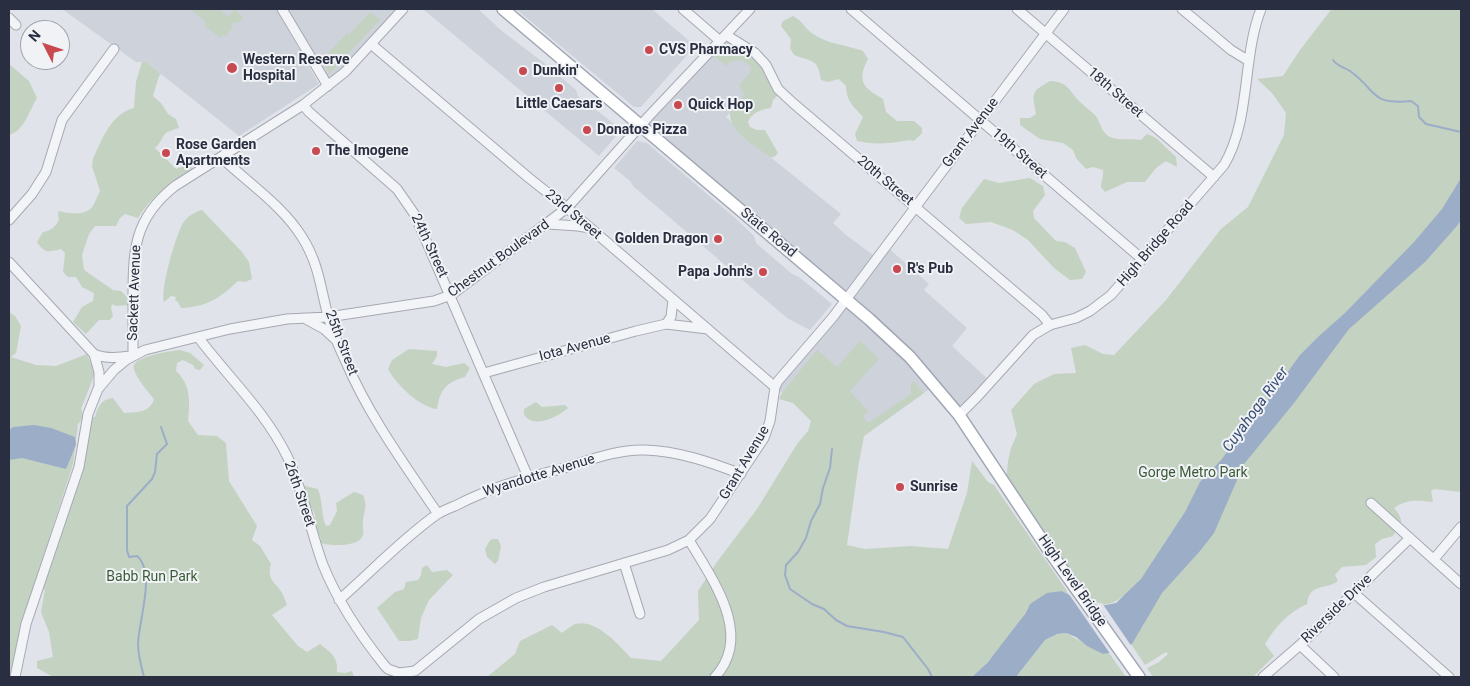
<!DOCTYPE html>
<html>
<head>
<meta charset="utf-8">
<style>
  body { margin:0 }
  #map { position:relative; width:1470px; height:686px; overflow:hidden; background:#e0e3e9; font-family:Roboto,sans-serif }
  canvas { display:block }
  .frame { position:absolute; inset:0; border:10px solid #292f40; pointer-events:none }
  .north { position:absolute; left:20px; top:20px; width:50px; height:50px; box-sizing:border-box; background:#f0f2f6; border:1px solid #a0a4ad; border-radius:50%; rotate:311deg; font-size:14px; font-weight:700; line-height:20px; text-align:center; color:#292f40 }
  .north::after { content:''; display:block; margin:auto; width:18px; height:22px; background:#c94951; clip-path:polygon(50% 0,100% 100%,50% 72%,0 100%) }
</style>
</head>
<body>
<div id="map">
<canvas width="1470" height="686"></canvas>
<div class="frame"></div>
<div class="north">N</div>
</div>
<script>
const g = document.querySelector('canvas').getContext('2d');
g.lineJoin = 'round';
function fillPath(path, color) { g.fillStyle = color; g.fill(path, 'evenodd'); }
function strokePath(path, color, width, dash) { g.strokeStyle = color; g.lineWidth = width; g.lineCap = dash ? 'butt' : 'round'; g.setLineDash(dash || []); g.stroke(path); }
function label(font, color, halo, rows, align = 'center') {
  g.font = font + ' Roboto,sans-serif'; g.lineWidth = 4; g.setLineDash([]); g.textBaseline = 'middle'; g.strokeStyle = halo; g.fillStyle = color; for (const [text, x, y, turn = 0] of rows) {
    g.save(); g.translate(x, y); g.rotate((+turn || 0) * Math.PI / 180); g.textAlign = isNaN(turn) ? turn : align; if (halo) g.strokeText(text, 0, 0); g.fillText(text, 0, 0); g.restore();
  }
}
fillPath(new Path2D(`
  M62,9H276L319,84L239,136L146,62H136Z
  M282,9H403L328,86Z
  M423,9H478L502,31L548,66L576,90L578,96L617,126L616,136L599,156Z
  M516,9H652L695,46L641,107H634Z
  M726,35L769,71L726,117L774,160L841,214L833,223L846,235L877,258L886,246L929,284L924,290L967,328L952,346L991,382L959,415L935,385L864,436L786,389L782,393L775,387L846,299L641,125Z
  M637,141L647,143L734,217L754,236L756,243L792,274L799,277L832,304L810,330L787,318L634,187L630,181L614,168Z`), '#ced2da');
fillPath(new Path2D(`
  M190,9H219L228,17L235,9L243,18L237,23L234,22L231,25L233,27L225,37L223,35L220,38L204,25L206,22Z
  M1334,9H1461V492L1434,489L1431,491L1433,502C1419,500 1406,499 1394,508C1405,521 1402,523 1393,536L1382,539L1375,544L1376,557L1366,565L1342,567L1335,575L1338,581C1324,591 1310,582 1307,604C1288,613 1276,626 1265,644L1274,656L1253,677H1153L1147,668L1159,662L1168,654L1166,652L1145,665L1131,644L1144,624L1123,596C1112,606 1101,606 1087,604L1006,484L1008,461L1011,448L1017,434L1011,410L1034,384L1054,374L1076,373L1071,348L1085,345L1103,354L1114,355L1166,300L1221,229L1248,207L1284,135L1286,113L1272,93L1257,79L1283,76L1300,50L1330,11Z
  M370,12L380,20L329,74L322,60L347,33L349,35Z
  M793,16C803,21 805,29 813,34C827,44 847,45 863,51L868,59C856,82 864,88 883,99L886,112L897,121H914L922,128V133L914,141C908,139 905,141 898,142C885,144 869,144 857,141L855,134L863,117C853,105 847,103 846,86L839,79L828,82L821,80C818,58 812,62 794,55L790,48L791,39L781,26L783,21Z
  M732,44L757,59L769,81L779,94L773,100L771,108C762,109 751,113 748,122L750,127L757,130H765L778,153L774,157H770C752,143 720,128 733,101L742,100L744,93L739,85L750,73L751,67L743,60L729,62L726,66L714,56L726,46Z
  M142,62H146L161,74L159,76L153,96L161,103L168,114L176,119L179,128C157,134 167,137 155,148L176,169L190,164L192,169C171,183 151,196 138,218L125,214L120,218L116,226H95L89,234L82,255L84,270L113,290L121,291C125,295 129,298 128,305L116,306L112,304L111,308L113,316L110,320H99L86,334L73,322L82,307L93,301L94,293L82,287L76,277H68L63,272L65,253L61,249C48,252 45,254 37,242L43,232C51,231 55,227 59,220L58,215L59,211C70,214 86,216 93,206C96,201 97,196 100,191L92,166L93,159C102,139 111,114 134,108L136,82Z
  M9,64L29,81L37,98C29,111 24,131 9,135Z
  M1050,81C1069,82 1069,91 1080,102C1085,107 1091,111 1095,115C1101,122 1101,133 1110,137C1120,141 1131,138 1141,140L1147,134L1156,138L1176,157L1177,167L1166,161L1156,168L1145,182H1127L1105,192L1101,187C1101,181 1104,176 1103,170L1093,167L1086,169L1076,158L1073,150L1063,143L1040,139L1020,125V118H1030L1036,114C1032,92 1031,92 1050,81Z
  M1030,178L1043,186L1045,195L1033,211L1034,218L1056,241L1065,242L1075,248L1086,272L1082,279L1070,280L1054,268L1028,240L1013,230L991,222L966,224L959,218L962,208L984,179L999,183Z
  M202,210L242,252L249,262L252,279L245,282L238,281C220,298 207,307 181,308L178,302L175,300L176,297L171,296L164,302C160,289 176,235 183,223C188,216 194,212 202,210Z
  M9,312L15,316L21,326L16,353L11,357L36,365L56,366L87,354L95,373L81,409C84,414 82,421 78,424L73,464L21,626L12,677H9Z
  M860,341L879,359L850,391L868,411L863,417L868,423L911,394V382H914L924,393L864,436L859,462L847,545L865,549L911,546L948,549L967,493L972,461L988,482L994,485L1069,594L1062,591L1030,604C1017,631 994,657 972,677H487L515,654L520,641L552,625L562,633C566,630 571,626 575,624C596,618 619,645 631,658L661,661L699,620L698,591L717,562L757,509L797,444L808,431L811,421L793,403L779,399L782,393L817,350L837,367Z
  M409,349L437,351V356L432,364L446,367L464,363L470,368L465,377C446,382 440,390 437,409C419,407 396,384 388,369L392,360Z
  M180,350L190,353L204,365L200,370L195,369L193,365L183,360L177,363L176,371C191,384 190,403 188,421L198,435L217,436L226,443L229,481L257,526L252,540L260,546L271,564C266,580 276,582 282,593C284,596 285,601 287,605L272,615L298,646L307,652L320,644C331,653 338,656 337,672L345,673L352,671L354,677H53L37,668V661L53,657L49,632L41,612L45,590L39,586L68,504L88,418L95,417C98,407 101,399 113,398L124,413C137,412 150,413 154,399C149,393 131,372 134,365C138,356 170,351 180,350Z
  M536,402L542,407L565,405L568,408C558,417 532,430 524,414V409Z
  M305,486L318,489C323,501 321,516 326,526L330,525L337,511L336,503L354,492L363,495C368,508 364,509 363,522C362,527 365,532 362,537C357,547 330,546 321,543L320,536L314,533L315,515L306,497Z
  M493,539H498L501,546L498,561L495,564L487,557L485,549L490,540Z
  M427,565L432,572L447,570L453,575L429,600L421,618L418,639L409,641H399L377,608L395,592L404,589L406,582L418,580L421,575L422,568Z
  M1066,633L1103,654L1109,653L1126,677H1016L1045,640L1057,634Z`), '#c4d2c2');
fillPath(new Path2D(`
  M1461,178V220L1456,227L1425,262L1349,329L1294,403L1244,464L1214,533L1200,551L1162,593L1132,644L1116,652L1103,654L1087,646L1076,637L1066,633L1057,634L1045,640L1016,677H972L988,662L1025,614L1030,604L1047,593L1062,591L1087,604L1101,606L1116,603L1141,579L1185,512L1200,482L1222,459L1239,435L1259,412L1300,355L1319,336L1345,313L1414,242L1442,209Z
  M34,425L51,428L75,437L76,445L66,469L22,458L9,460V430L13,427Z`), '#9cadc7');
fillPath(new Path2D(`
  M1066,590L1087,601L1102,603L1132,647L1116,654L1111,655Z`), '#e0e3e9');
strokePath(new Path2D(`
  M1333,60C1337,66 1344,67 1350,71C1378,91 1369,105 1411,101L1418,106L1419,117L1426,124L1461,132
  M832,449L830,468L823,488L820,504L811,521L806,538L798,552L786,565L785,575L790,589L812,604L824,609L836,620L847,626L884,632L903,637L928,669L932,677
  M144,677C141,666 138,654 138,643C139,620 156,572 137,556L129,557L127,550V506L152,479L155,472L157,454L167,444L161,427`), '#9cadc7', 2);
const minor = new Path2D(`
  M282,9L328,86
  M683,9L720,41
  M851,9L1142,259
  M1017,9L1214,177
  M1182,9L1231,50L1249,61
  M9,18L16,25
  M726,35L755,53L766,65L778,89L793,103L1042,315L1050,325
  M371,44L529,178L567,208L775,387
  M303,105L309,112L397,189L415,215L528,477
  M221,157C248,183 282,205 302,237C319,264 320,286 328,316C332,331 339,347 346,362C369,416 405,465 438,514
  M9,220L32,194L46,172L62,120L114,49
  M548,224L578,226L590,228
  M9,262L94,354C105,359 118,358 130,356
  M304,318L324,329L336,340
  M666,324L671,317L673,300
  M198,337C228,377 265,411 287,456C303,489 310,530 323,565C338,602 360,635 385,666L388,669L399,673L415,671L479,619L516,598L544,587L668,550L689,540L710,519L764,438L770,421L775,387L778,381L833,317L1064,9
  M94,354L99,372V388
  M133,355C133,337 133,319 133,301C133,251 133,219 175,186L303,105L345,72L403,9
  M484,373L636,331L666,324L708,329
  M959,415L977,397L1033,335L1050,325L1076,318L1090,311L1111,295L1224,165C1251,120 1242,57 1261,9
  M1371,503L1461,584
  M689,540C712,579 754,635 715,677
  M1434,559L1461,527
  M624,563L640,614
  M1354,593L1449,677
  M339,600C371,572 401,540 436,515C442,511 450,508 457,505C491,487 527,478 564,468C590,460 618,449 645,450C678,451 710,462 741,474
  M1300,645L1334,677
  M15,677L26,624L79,467L88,414L98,389L114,370L126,360L145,350L230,329L287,319L328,317L434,301L451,295L567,208L649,116L750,9
  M1263,677L1300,645L1410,538`);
const major = new Path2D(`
  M503,9L869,319L910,357L959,415L1050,552L1139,677`);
strokePath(minor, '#a5a9b3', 11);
strokePath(major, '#a0a6b4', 14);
strokePath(minor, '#f3f4f7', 9);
strokePath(major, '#fff', 11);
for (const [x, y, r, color] of [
  [649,50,5,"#c94951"],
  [232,68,6,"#c94951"],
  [523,71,5,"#c94951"],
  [559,88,5,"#c94951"],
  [678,105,5,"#c94951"],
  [587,130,5,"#c94951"],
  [316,151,5,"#c94951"],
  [166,153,5,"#c94951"],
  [718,239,5,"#c94951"],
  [897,269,5,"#c94951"],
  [763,272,5,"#c94951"],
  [900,487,5,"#c94951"]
]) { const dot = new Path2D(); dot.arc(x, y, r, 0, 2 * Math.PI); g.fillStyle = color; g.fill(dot); strokePath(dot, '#f0f2f6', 2); }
label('bold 14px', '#292f40', '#f0f2f6', [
  ["CVS Pharmacy",659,50],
  ["Western Reserve",243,60],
  ["Hospital",243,76],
  ["Dunkin'",533,71],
  ["Little Caesars",559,104,"center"],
  ["Quick Hop",688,105],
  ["Donatos Pizza",597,130],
  ["Rose Garden",176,145],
  ["Apartments",176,161],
  ["The Imogene",326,151],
  ["Golden Dragon",708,239,"right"],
  ["R's Pub",907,269],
  ["Papa John's",753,272,"right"],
  ["Sunrise",910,487]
], 'left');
label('14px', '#292f40', '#f0f2f6', [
  ["18th Street",1115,93,41],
  ["Grant Avenue",971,133,-53],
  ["19th Street",1019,154,41],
  ["20th Street",885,181,40],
  ["23rd Street",573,215,40],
  ["State Road",768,233,40],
  ["High Bridge Road",1156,244,-49],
  ["24th Street",429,246,65],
  ["Chestnut Boulevard",499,259,-36],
  ["Sackett Avenue",135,293,-88],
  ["25th Street",341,343,69],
  ["Iota Avenue",575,348,-15],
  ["Grant Avenue",745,463,-59],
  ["Wyandotte Avenue",539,476,-17],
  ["26th Street",299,494,71],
  ["High Level Bridge",1072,581,55],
  ["Riverside Drive",1337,609,-44]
]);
label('14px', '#3b5b37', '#f0f2f6', [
  ["Gorge Metro Park",1193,473],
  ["Babb Run Park",152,577]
]);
label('italic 15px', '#354b72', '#f0f2f6', [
  ["Cuyahoga River",1256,410,-54]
]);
</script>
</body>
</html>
